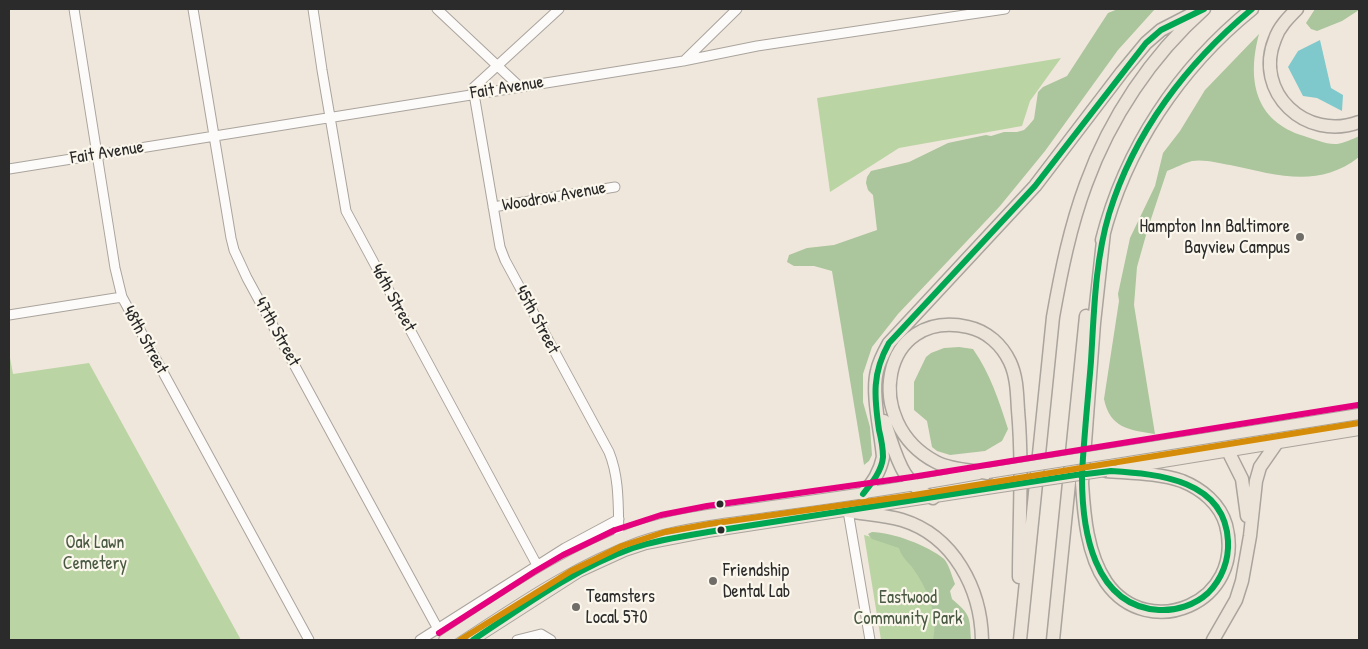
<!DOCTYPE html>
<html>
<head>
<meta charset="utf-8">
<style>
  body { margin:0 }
  #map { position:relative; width:1368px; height:649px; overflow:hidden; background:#f0e7dc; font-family:"Patrick Hand",sans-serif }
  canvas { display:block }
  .frame { position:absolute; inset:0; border:10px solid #2b2b2b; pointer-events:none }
</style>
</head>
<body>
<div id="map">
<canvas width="1368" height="649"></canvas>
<div class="frame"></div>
</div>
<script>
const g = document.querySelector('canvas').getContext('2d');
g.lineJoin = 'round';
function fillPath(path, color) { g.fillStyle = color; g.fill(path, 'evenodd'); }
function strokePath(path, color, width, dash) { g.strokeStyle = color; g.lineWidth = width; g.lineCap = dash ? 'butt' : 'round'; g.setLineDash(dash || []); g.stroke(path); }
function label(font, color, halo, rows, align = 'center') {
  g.font = font + ' "Patrick Hand",sans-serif'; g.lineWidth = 4.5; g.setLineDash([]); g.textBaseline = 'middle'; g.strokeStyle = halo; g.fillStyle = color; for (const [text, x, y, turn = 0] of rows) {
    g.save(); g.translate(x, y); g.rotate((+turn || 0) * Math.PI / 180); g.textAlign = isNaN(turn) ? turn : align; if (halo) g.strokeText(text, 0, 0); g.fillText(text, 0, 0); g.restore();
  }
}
fillPath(new Path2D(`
  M1061,58L1030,101L1022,126L899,148L830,192L817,98Z
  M9,352L13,374L89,363L241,640H9Z
  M864,535L895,543L919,558L945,640H881Z`), '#bbd4a4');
fillPath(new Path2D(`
  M1118,9H1155L1118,50L1045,151L1000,206L898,314L872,347L863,374V402L870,427L872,455L869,461L864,465L832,271L814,266H794L787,262L789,255L807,248L834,245L877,230L873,195L868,190L866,183L867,177L871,171L909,162L948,143L986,135L991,136L1004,132H1017L1024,130L1029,125L1034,119L1038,92L1043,87L1067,76L1108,13Z
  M1315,9H1359V10L1342,21L1317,31L1311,29L1306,23Z
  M1259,34C1247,79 1254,121 1304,136C1314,139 1327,145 1337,144C1344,143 1353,139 1359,136V157C1318,189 1277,175 1230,165C1219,163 1204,159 1192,161C1184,163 1175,168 1167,171L1148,228L1137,267L1134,305L1155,434C1129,430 1110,428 1104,399L1119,301L1118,294L1130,238L1155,186L1163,153L1180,131L1205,90Z
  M959,347L973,349C990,373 999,401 1008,429L1002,441L985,451L950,455L937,451L932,447L927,421L914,410V382L926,357L931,353L944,348Z
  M872,532C892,532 929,546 944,559C949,564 952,577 955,584L950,591L952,599C970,614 970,617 971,640H933C939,614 927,588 912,567C907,561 901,556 899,548L872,539L868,534Z`), '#abc59c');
fillPath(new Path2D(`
  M1320,40L1331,88L1343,95L1342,111L1317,98L1303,96L1288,67L1298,51Z`), '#7fc9cc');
const minor = new Path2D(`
  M74,9L115,268L122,297L309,640
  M193,9L231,238L234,250L247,278L438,629
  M313,9L322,70L346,211L537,565
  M437,9L520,87
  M559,9L473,88L500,247L505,260L609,452C620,479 618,509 619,538
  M684,61L737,9
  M9,169L683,61L757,46L1005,9
  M493,207L615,187
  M9,315L122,297
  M848,511L870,640
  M420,640L565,548L619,519
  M517,640L541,634L551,640`);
const major = new Path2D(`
  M1108,454L1359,414
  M1120,469L1359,430
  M444,640C506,600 566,557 635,532C681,516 732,512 780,505C847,496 913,486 979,474
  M473,640L579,572L625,551L646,544L708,532L987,489`);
const highway = new Path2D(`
  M1297,9C1288,18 1279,27 1275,39C1253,92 1306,142 1359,122
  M1104,232L1094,323L1082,483C1084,515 1087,554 1106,582C1148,643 1246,603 1226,525C1220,504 1202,489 1182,481C1159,473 1131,473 1106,471
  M1102,240C1125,149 1179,68 1252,9
  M884,421C896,452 900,484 933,498
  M1228,451L1242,479L1247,516
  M988,473C971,470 951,470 936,462C861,423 881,308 968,327C987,331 1002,345 1010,362C1017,377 1017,394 1018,410C1023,466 1019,522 1019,577
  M863,494C873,482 880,472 883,457C881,432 871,394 877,371C879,361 884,352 889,343L1035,186L1122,72L1146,43L1161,30L1190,15
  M848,511C865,514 885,515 902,520C954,536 981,589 982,640
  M1020,640L1053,317C1061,272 1070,227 1086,184C1110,118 1151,56 1204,9
  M1053,640L1086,316
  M1213,640L1236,600L1242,581L1250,536L1256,481L1260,467L1276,444`);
strokePath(minor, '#a9a49d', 11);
strokePath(major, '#a9a49d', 12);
strokePath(highway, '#a9a49d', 15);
strokePath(minor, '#fdfbfa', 9);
strokePath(major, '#ede4d9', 10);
strokePath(highway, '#ede4d9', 12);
const majorBridge = new Path2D(`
  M988,473L1108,454
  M987,489L1106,471`);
strokePath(majorBridge, '#a9a49d', 12, []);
strokePath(majorBridge, '#ede4d9', 10);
strokePath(new Path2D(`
  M1111,471C1159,474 1225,480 1228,541C1229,560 1222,579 1208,593C1195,605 1176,611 1159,610C1093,606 1082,529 1082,477V474H1086Z
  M1082,474C1084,436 1088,399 1091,361C1094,313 1095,261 1109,214C1134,132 1187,63 1252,9
  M863,494C871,484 882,471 883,457C883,448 881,438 879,430C874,396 872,373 889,343L1035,186L1146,43L1161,30L1204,9
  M473,640C524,606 574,569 633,548C657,540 683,536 708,532L1082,474`), '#00a651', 6);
strokePath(new Path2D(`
  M460,640L571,571L622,546L665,532L709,524L914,495L1359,423`), '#d58d09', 6);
strokePath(new Path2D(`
  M439,633L534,572L563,555L615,530L661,515L707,506L912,477L1358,405`), '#e5007d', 6);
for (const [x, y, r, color] of [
  [1300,237,5,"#706d69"],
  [720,504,4.5,"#2b2b2b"],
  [721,530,4.5,"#2b2b2b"],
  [713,581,5,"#706d69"],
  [576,607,5,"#706d69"]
]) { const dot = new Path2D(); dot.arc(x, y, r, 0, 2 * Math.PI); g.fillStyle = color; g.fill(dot); strokePath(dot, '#fbf7ec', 2); }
label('18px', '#2b2b2b', '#fbf7ec', [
  ["Fait Avenue",507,88,-9],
  ["Fait Avenue",107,153,-9],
  ["Woodrow Avenue",554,197,-10],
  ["46th Street",393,298,61],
  ["45th Street",537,320,62],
  ["47th Street",277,332,61],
  ["48th Street",145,340,61]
]);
label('18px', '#2b2b2b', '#fbf7ec', [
  ["Hampton Inn Baltimore",1290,227,"right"],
  ["Bayview Campus",1290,248,"right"],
  ["Friendship",723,571],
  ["Dental Lab",723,592],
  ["Teamsters",586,597],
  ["Local 570",586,618]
], 'left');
label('18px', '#495942', '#fbf7ec', [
  ["Oak Lawn",95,543],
  ["Cemetery",95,564],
  ["Eastwood",908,598],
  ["Community Park",908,619]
]);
</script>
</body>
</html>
